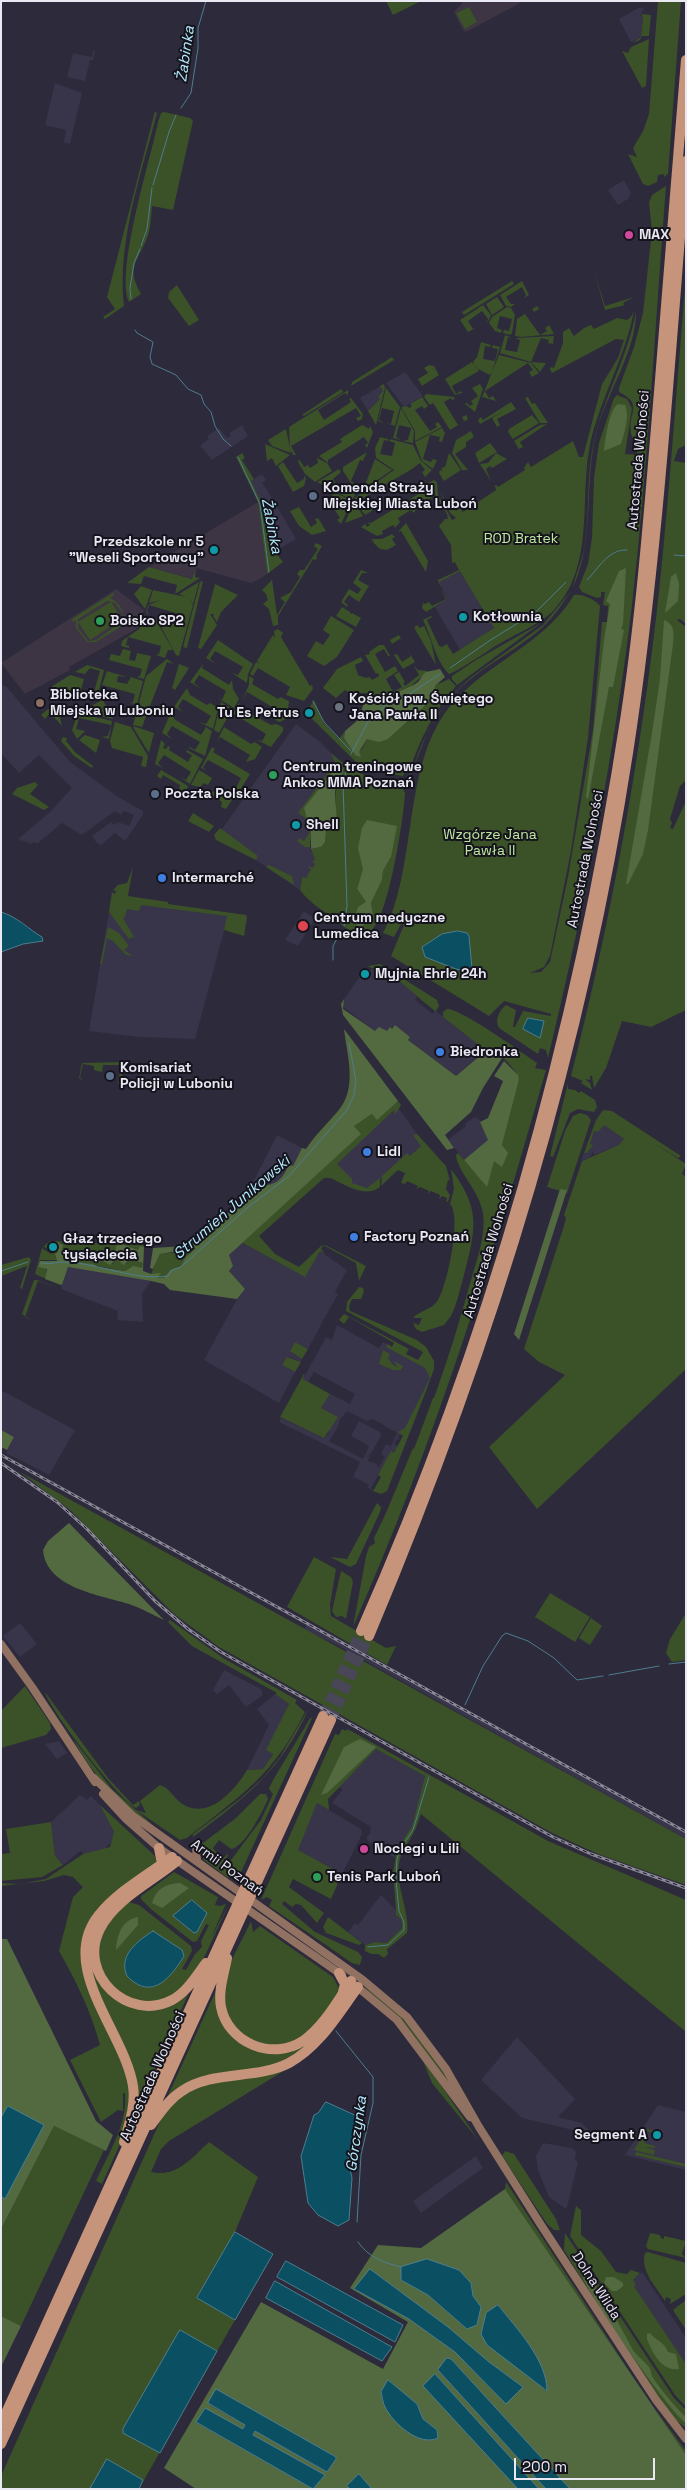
<!DOCTYPE html>
<html>
<head>
<meta charset="utf-8">
<style>
  body { margin:0 }
  #map { position:relative; width:687px; height:2490px; overflow:hidden; background:#2d2a3c; font-family:"Space Grotesk",sans-serif }
  canvas { display:block }
  .frame { position:absolute; inset:0; border:2px solid #e9e8f3; pointer-events:none }
  .scale { position:absolute; left:514px; top:2458px; width:141px; height:22px; box-sizing:border-box; border:2px solid #e9e8f3; border-top:0; padding-left:6px; font-size:15px; line-height:18px; white-space:nowrap; color:#e9e8f3; -webkit-text-stroke:4px #15141c; paint-order:stroke }
</style>
</head>
<body>
<div id="map">
<canvas width="687" height="2490"></canvas>
<div class="frame"></div>
<div class="scale">200 m</div>
</div>
<script>
const g = document.querySelector('canvas').getContext('2d');
g.lineJoin = 'round';
function fillPath(path, color) { g.fillStyle = color; g.fill(path, 'evenodd'); }
function strokePath(path, color, width, dash) { g.strokeStyle = color; g.lineWidth = width; g.lineCap = dash ? 'butt' : 'round'; g.setLineDash(dash || []); g.stroke(path); }
function label(font, color, halo, rows, align = 'center') {
  g.font = font + ' "Space Grotesk",sans-serif'; g.lineWidth = 4; g.setLineDash([]); g.textBaseline = 'middle'; g.strokeStyle = halo; g.fillStyle = color; for (const [text, x, y, turn = 0] of rows) {
    g.save(); g.translate(x, y); g.rotate((+turn || 0) * Math.PI / 180); g.textAlign = isNaN(turn) ? turn : align; if (halo) g.strokeText(text, 0, 0); g.fillText(text, 0, 0); g.restore();
  }
}
fillPath(new Path2D(`
  M640,7L644,9L640,15L643,17L641,37L631,42L619,19Z
  M93,51H95L93,60H90L85,81L67,77L73,53L92,57Z
  M55,83L82,93L70,144L64,142L66,130L45,125Z
  M624,180L631,193L628,199L618,205L608,190Z
  M405,372L423,396L404,407L386,383Z
  M384,384L381,386L384,391L379,397L380,399L368,411L360,398Z
  M242,425L248,436L212,460L200,446L209,439L207,436L219,428L227,438L231,436L229,433Z
  M262,474L266,480L262,483L266,488L296,539L274,552L270,546L266,512L250,481Z
  M460,570L494,628L460,650L435,607L447,599L439,582Z
  M1,683L5,687L6,686L70,762L118,797L143,811V815L125,841L115,833L101,845L96,842L92,836L111,822L114,825L118,822L129,826L134,815L124,811L121,815L115,811L82,835L62,823L37,844L34,842L31,844L18,839L50,812L72,788L39,755L19,773L1,753Z
  M296,724L320,742L334,756L335,763L311,833L310,847L315,860L312,861L316,864L313,868L310,866L311,869L306,878L302,877L300,890L256,860L215,839Z
  M111,899L228,916L195,1039L139,1037L89,1031Z
  M304,911L315,919L298,946L285,940Z
  M366,968L371,970L382,969L415,992L417,997L415,1000L433,1014L436,1011L485,1050L456,1076L408,1040L410,1037L395,1026L387,1032H376L342,1006L344,999Z
  M395,1103L425,1145L367,1190L320,1171Z
  M474,1117L478,1118L489,1140L464,1160L448,1140L466,1126L465,1124Z
  M604,1125L624,1139L620,1145L594,1155L593,1151L590,1157L581,1161L584,1152L586,1154L592,1146L589,1144L594,1131Z
  M277,1135L302,1148L293,1167L289,1165L283,1177L275,1185L263,1186L258,1193L250,1188Z
  M241,1242L305,1276L320,1251L347,1270L335,1292L338,1294L324,1319H322L323,1321L308,1349L295,1342L290,1351L302,1359L301,1362L289,1357L282,1365L295,1372L279,1403L204,1360L237,1299L245,1289L229,1271L233,1266L229,1255Z
  M68,1267L151,1281L142,1293L143,1322L117,1320L118,1311L61,1289Z
  M337,1325L379,1348L383,1342L434,1369L426,1391L403,1436L400,1434L398,1437L401,1440L397,1439L394,1444L398,1446L394,1453L391,1452L371,1488L373,1491L367,1487L369,1485L354,1477L352,1479L360,1462L279,1422L281,1418L324,1438L329,1433L321,1408L326,1397L330,1394L350,1404L355,1394L314,1372L308,1382L303,1379L326,1337L332,1340ZM347,1411L367,1421L373,1419L397,1433L391,1446L386,1444L381,1454L385,1457L378,1468L377,1464L368,1461L370,1456L366,1454L370,1455L381,1436L380,1432L359,1421L351,1436L369,1446L363,1459L329,1441L339,1425V1421Z
  M1,1390L75,1430L49,1475L6,1453L14,1437L1,1430Z
  M308,1622L686,1830V1839L333,1643L304,1630Z
  M20,1623L37,1644L20,1657L3,1636Z
  M224,1670L261,1689L263,1695L246,1707L229,1685L217,1694L213,1690Z
  M275,1694L289,1704L267,1750L273,1753L263,1769L247,1770L269,1725L257,1709Z
  M59,1741L67,1753L57,1759L45,1744Z
  M376,1749L425,1776L412,1826L397,1850L395,1858L369,1842L366,1837L370,1834L371,1827L332,1803L343,1789L339,1787Z
  M80,1795L87,1800L91,1796L100,1805L114,1832L113,1841L104,1849L85,1854L80,1851L63,1865L55,1856L51,1822Z
  M317,1803L361,1829L362,1834L342,1874L297,1850Z
  M381,1895L396,1910V1915L401,1919L402,1928L385,1943L375,1942L365,1945L348,1932L355,1923L358,1925Z
  M517,2037L575,2099L558,2117L582,2123L588,2129L590,2135L578,2136L577,2131L522,2118L481,2080Z
  M658,2105L686,2112V2170L625,2155Z
  M543,2143L572,2148L576,2152L575,2160L578,2162L566,2211V2209L549,2197L538,2170L536,2156Z
  M476,2156L483,2168L421,2213L413,2201Z
  M642,2272L686,2338V2364L634,2286L633,2280Z`), '#38344a');
fillPath(new Path2D(`
  M464,1H524L466,32L463,30L454,12Z
  M258,502L267,574L260,579L251,583L196,568L193,579L149,567Z
  M116,589L144,610L138,628L69,667L70,670L25,694L1,663Z`), '#3d3444');
fillPath(new Path2D(`
  M386,1H421L393,15Z
  M658,1H681L668,174L664,177V174L658,175L657,182L648,186L643,184L628,154L637,157L633,148L643,131L649,114Z
  M469,7L477,22L465,29L456,13Z
  M641,14L651,15L649,36H642L640,40L632,43L641,37L643,17Z
  M649,39L646,86L642,88L622,51L628,53L631,47Z
  M155,111L157,113C141,175 117,241 124,306L105,319L103,317L115,309L107,297Z
  M164,112L190,118L193,121L173,210L152,206C151,216 151,229 147,238C137,263 126,267 141,294L129,302C115,271 151,158 158,122L161,113Z
  M666,186C655,326 648,466 632,605C614,757 584,909 548,1058L546,1050L540,1048L538,1054L499,1028C494,1019 500,1010 506,1005L516,1010L513,1027H515L523,1011L551,1016V1014L504,1001L489,1016L391,956L404,925L401,924L394,937L383,933C415,873 404,784 438,724C470,667 541,651 574,595C582,593 596,600 600,606L588,738L571,851L550,956L544,967L530,973L541,972L550,962L568,877L593,730L602,622H607L608,606L603,605L605,592H601V597L597,598L582,592L579,587L588,564L592,538L594,478L599,443L614,398L617,395L627,399L632,408L625,454L637,455C638,440 633,444 631,433C627,413 645,405 619,392V388L634,347L643,313L652,231L649,203L652,195Z
  M594,271L605,306L634,297L623,303L624,305L633,303L605,310Z
  M686,276V445L678,449L674,461L686,463V624L680,619L677,620L686,627V780L680,786L670,819L672,823L670,828L673,829L686,801V1010L651,1027L622,1021L606,1068L594,1088L592,1076H590V1080L585,1079L590,1083L592,1090L581,1083L583,1081L571,1076C612,917 641,755 659,592C670,487 677,381 686,276Z
  M512,281L514,284L464,315L462,312Z
  M522,281L529,295L524,298L526,295L522,287L506,297L511,304H515L511,307L506,306L500,295Z
  M177,285L199,320L189,326L168,298L169,292Z
  M497,297L504,307L492,315L486,304Z
  M483,305L491,315L489,320L487,322L488,319L482,311L468,321L473,329L478,327L468,332L460,320Z
  M537,306L539,309L534,312L532,309L525,314L540,335L547,331L545,328L549,325L554,334L521,337L515,336L517,319Z
  M507,307L511,308L515,315L512,333L510,335L503,333L504,330L509,331L512,319L500,316L497,328L502,330L501,333L495,331L489,323L492,317Z
  M634,310C626,355 602,395 591,440C578,496 597,565 553,611C540,624 520,632 504,641C489,649 463,669 449,674C435,660 432,637 423,620L431,616L432,617L427,620L439,646L442,647L447,644L453,654L494,628L460,571L439,582L441,585L439,586L447,599L426,612L422,608L423,603L425,604L429,602L432,606L446,599L439,586L440,585L438,581V580L459,570L455,562L452,563L451,545L439,526L445,519H448L447,514L428,483L434,480L437,482L438,495L452,520L456,518L450,513L440,492L451,510L454,508L456,511L460,508L463,512L496,490L495,486L492,487L496,485L498,487L525,470L524,468L528,462L531,467L573,441L579,457H583L602,384L618,358L624,340L616,339L552,373L550,369L551,367L554,368L563,343V332L569,328L574,336L584,328L591,325L594,329L617,318L627,320L631,317Z
  M636,311C637,349 607,393 597,430C583,482 596,538 573,587C576,573 583,559 585,544C590,510 586,475 594,441C604,396 628,357 636,311Z
  M505,335L513,338L508,337L505,350L517,352L520,340L515,338L554,336L553,344L548,343L549,340L541,338L531,362L546,363L540,372L531,362L500,353Z
  M481,342L491,345L490,347L485,346L483,359L495,361L498,349L492,348L493,345L500,347L492,372L490,375L476,368L473,362L477,357Z
  M499,355L531,363L539,373L532,377L529,372L533,370L528,363L485,391L489,398L493,396L496,401L482,397Z
  M392,357L394,360L351,386L352,382Z
  M472,362L479,371L452,386L456,394L461,391L462,393L455,395L445,379Z
  M429,365L434,366L439,375L422,386L418,379L428,373L424,368Z
  M384,384L385,388L376,425L368,411L380,399L378,397L383,391L380,386Z
  M480,384L483,389L475,412L465,404L467,403L470,406L473,404L471,401L478,396L472,388Z
  M386,388L400,407L395,426L386,423L391,424L394,411L382,408L379,420L384,423L378,421Z
  M341,389L343,392L304,416L302,415Z
  M348,390V395L345,393L318,410L324,420L351,402L349,399L351,398L363,414L362,419L358,421L356,418L361,416L356,408L291,446L296,455H293L290,449L289,427Z
  M426,394L455,397L453,401L451,398L444,402L458,425L464,421L462,417L466,415L468,419L450,430L433,403L430,405L424,397Z
  M422,397L428,406L424,409L422,406L415,410L430,431L437,427L435,424L438,422L442,427L415,441V431L401,407L407,406L409,408L412,406L410,404Z
  M528,397L532,404L535,403L548,423H540L525,398Z
  M511,402L516,409L497,419L500,425L497,427L492,418L505,410L480,424L478,420L481,417L483,420Z
  M401,408L414,431L413,443L402,441L408,440L411,428L399,425L396,437L401,440L393,438Z
  M532,415L539,423L513,439L508,432L509,429Z
  M547,424L520,442L523,447L519,449L514,441L540,425Z
  M362,425L369,429L370,426L373,432L367,448L365,445L368,443L364,437L328,460V463L319,456L342,442L340,439Z
  M442,428L445,433L442,442L439,441L440,437L430,435L423,459L431,462L433,459L437,460L433,469L422,461L415,442Z
  M286,429L291,453L272,446L268,440Z
  M471,431L474,437L466,442V447L455,454L468,470H462L452,453L456,440Z
  M380,437L388,439V441L384,440L380,454L392,456L395,443L389,441L390,439L413,445L421,461L432,470L425,477L422,472L425,470L420,463L412,469L358,501L362,509L375,502L378,507L365,515L354,500L356,497L394,470L376,458L375,448Z
  M490,443L497,452L479,463L475,453Z
  M265,444L290,455L276,466L272,458L267,461Z
  M367,452L363,461L360,460L351,481L354,483L353,486L343,471V467Z
  M242,453L245,458L242,460L254,479L251,481L266,512L270,546L283,562L267,574L258,502L236,457Z
  M449,453L461,470L444,481L439,473L440,470L443,471L441,468L445,467Z
  M496,453L507,459L492,468L490,466L486,469L491,481L480,464L488,463Z
  M317,458L327,463L332,471L315,482L305,474L298,462L299,459L304,467L308,465L310,468L318,463Z
  M375,459L392,470L363,490Z
  M283,462L297,483L304,479V475L306,479L304,486L293,492L278,466Z
  M339,469L341,472L333,479L342,494L352,489L355,495L352,500L317,482Z
  M427,484L430,490L425,492L428,495L431,491L434,496L418,506L414,513L411,510L398,518L400,522L395,528L393,525L382,531L383,534L377,536L361,527L365,524L367,527L370,525L368,522L371,523L402,504L405,507L409,504L407,501L423,491L421,487Z
  M336,493L352,501L341,524L337,520L340,518L331,504L326,506L323,501Z
  M354,501L363,516L345,523Z
  M299,507L311,527L317,523L315,519L318,518L326,531L312,535L299,526L290,511Z
  M406,523L428,561L426,572L401,531L398,532Z
  M392,534L395,537L392,539L396,545L387,550L380,549L371,540L375,542L371,539H382Z
  M316,543L322,546L316,556L317,558L316,560L313,559L278,616V625L273,626L269,609L263,604L268,600L266,594L262,590L272,580L277,615L285,602L280,598L291,592L300,577L297,574L300,570H304L318,549L314,546Z
  M149,567L192,579L196,568L195,577L200,578L175,594L177,585L144,576L141,584L127,583Z
  M361,570L368,573H362L358,580L369,586L359,602L349,595L344,602L348,605L347,607L341,602L349,589L358,594L361,589L353,583Z
  M203,581L187,648L183,647L200,582Z
  M199,582L193,604L189,597L193,605L179,656L176,655L161,627L160,619L183,627L185,622H177H180L182,615L149,605L147,612L150,615L146,613L148,605L161,600L149,603L153,590L186,597L179,594Z
  M215,584L238,595L221,612L217,622L213,616L214,614H210L217,625L201,649L198,648Z
  M141,586L152,590L145,609L134,594Z
  M571,591C561,606 551,621 537,632C508,656 473,671 449,700C435,716 424,736 417,757C415,764 415,772 407,776L413,770L428,730L451,696L470,678L543,625Z
  M113,593L114,595L110,598C121,603 125,614 125,624L96,642H87L76,628V620L73,622L72,619ZM107,601L115,603L123,614V621L96,640L88,641L78,628V619Z
  M111,602L122,619L90,640L78,622Z
  M342,607L350,612V614L352,613L361,618L356,627L336,616Z
  M145,616L159,620L158,624L173,650H168L165,658L156,655L159,654L161,646L128,637L126,645L129,646V648L121,646L122,641L139,629Z
  M331,616L354,630L337,657L324,666L307,656L316,641L323,645L330,635L323,630Z
  M541,623L457,685L452,679V676L476,660Z
  M418,625L419,628L424,626L431,641L436,665L416,631L414,627Z
  M278,629L283,633L281,637L310,686L312,685L313,689L304,701L286,695L290,687L258,668L253,676L256,678L250,674L256,662L260,664L257,661L273,635L275,638L274,631Z
  M399,635L415,662L403,669L394,655L397,654L402,662L411,656L401,638L392,644L390,640Z
  M218,640L253,664L248,674L247,683L232,673L238,675L243,667L215,651L210,659L216,664L206,658Z
  M379,645H384L390,656H388L384,649L375,654L385,672L395,666L398,671L386,679L393,692L402,687L394,675L399,672L405,682L403,683L405,686L419,675L414,666L418,670L428,671L411,686L374,701L370,693H350L345,690L336,698L323,688L337,669L361,657L363,661L355,665L358,675L366,678L370,677L372,680L379,676L378,673L376,674L365,655L370,654L369,652Z
  M123,649L131,651L129,660L135,661L137,653L151,656L144,679L137,677L140,676L142,669L109,660L111,654L120,656Z
  M167,659L174,664L167,662L142,727L133,725L146,676Z
  M179,664L189,668L175,690L172,688Z
  M203,664L202,668L229,685L232,680L233,689L239,699L234,708L216,697L222,700L226,691L199,675L194,683L201,689L190,682Z
  M87,665L104,670L98,694L94,692L100,671L90,668L85,674L75,672Z
  M107,671L127,677L118,676L117,682L127,684L131,677L143,681L137,704L130,703L133,702L135,694L102,685Z
  M70,675L84,679L81,690L83,691L82,695L51,687Z
  M249,676L254,679L252,684L278,699L280,697L289,701L287,718L280,722L275,720L279,711L247,692L242,701L249,685Z
  M449,679L456,686C434,711 421,737 410,769L404,773L403,776L376,771L356,762L306,713L314,700L323,722L339,739L345,731L344,738L355,755L362,749L367,739H388L429,702L434,686Z
  M187,688L190,695L207,705L210,703L217,707L219,705L213,729L199,722L206,724L211,716L183,699L178,707L183,712L174,707Z
  M102,700H103L113,719L91,714L93,705Z
  M221,702L232,709L219,733L214,730Z
  M240,703L238,706L271,725L276,724L283,727V731L271,747L257,740L262,741L266,734L234,714L229,721L238,704Z
  M54,704L57,705L62,726L50,713L45,719L41,715Z
  M171,712L174,714V719L201,735L206,727L212,731L205,756L189,748L190,747L195,750L200,742L172,726L167,734L172,739L162,733Z
  M78,713L112,721L109,739L102,737L108,736L111,725L79,718L76,729L85,731L77,739L72,730Z
  M115,722L131,727L148,756L146,767L141,766L143,757L112,748L110,741Z
  M133,726L154,733L149,753L134,729Z
  M224,727L251,744L255,742L262,747L255,759L246,762L250,755L220,737L216,743Z
  M85,735L100,740L96,753L79,740Z
  M63,737L67,738L66,741L75,752L93,766L92,768L74,756L61,741Z
  M161,740L165,744L163,748L166,749L168,746L170,747L169,750L188,762L192,755L186,752L187,750L203,759L190,784L180,777L186,780L191,772L164,755L158,763L163,768L155,764Z
  M212,747L215,749L213,752L250,774L240,790L236,788L241,778L208,760L203,767L206,770L201,768Z
  M331,753C351,772 376,781 403,789L405,793C404,816 388,923 369,932C356,937 347,929 338,922C325,911 310,904 300,890L302,877L306,878L311,869L308,867L309,866L313,868L315,864L312,861L315,860L311,849L321,847L326,828L331,827C342,813 329,797 340,783L304,808L311,833L310,847H305L297,841L299,838L304,841L310,832L305,818L298,813L333,766L331,763H335ZM391,857L383,871L382,880L371,903L373,913L369,917L366,902L357,889L363,870Z
  M161,770L188,786L184,796L178,794L180,785L163,775L161,779L157,776Z
  M199,770L212,778L208,785L204,783L200,787L191,785Z
  M35,782L38,785L30,794L49,807L44,810L12,794L17,788Z
  M230,789L236,794L226,809L221,807L222,802L211,795L208,798L213,791L223,797Z
  M193,813L214,826L209,832L188,821Z
  M220,828L258,856L256,860L216,840L214,835Z
  M269,865L292,876L294,885L266,867Z
  M133,867L128,896L168,902V904L246,915L247,918L244,936L224,930L227,916L141,905L139,911L127,909L125,917L123,918L134,937L139,934L129,939L109,912L112,892L115,894L116,891L113,890L118,885L127,883Z
  M108,927L119,933L129,946L124,950L133,956L126,955L113,941L107,938L102,964H100Z
  M380,964L437,1000L439,1006L434,1014L435,1011C417,997 403,982 383,970C377,967 373,970 368,966Z
  M447,1009C462,1009 521,1052 537,1063L535,1068L546,1070C493,1257 433,1447 353,1627L366,1556L369,1547L375,1543L374,1538L386,1513L413,1448L414,1449L433,1398H434C448,1359 460,1320 471,1280C477,1259 486,1236 483,1213C479,1190 457,1171 456,1155L458,1153L477,1175L494,1160L502,1145L519,1080C518,1071 500,1054 493,1049L485,1050L443,1017V1012Z
  M125,1062L120,1084H118L121,1065H103L102,1072L94,1070V1066L83,1064L80,1077L83,1081L79,1078L82,1063Z
  M568,1083V1089L575,1090L579,1093L581,1091L595,1100L597,1107L594,1112L578,1109L570,1113L553,1157L550,1156Z
  M398,1101L401,1105L395,1115L394,1110L337,1164L352,1179V1183L367,1188L380,1178V1187C365,1199 345,1184 330,1178H324L259,1236L275,1254L299,1267L322,1245H325L366,1266L359,1281L356,1263L323,1245L321,1249L325,1254L320,1251L305,1277L241,1242L360,1134L354,1126L372,1114L377,1119Z
  M603,1110L612,1111L681,1156L678,1158L654,1143L686,1164L682,1174L686,1177V1369L537,1509L489,1447L565,1375L539,1362L524,1349L563,1229L566,1218L564,1215L582,1161L619,1145L624,1139L604,1125L598,1132L594,1131L590,1144L593,1145L587,1153H584L596,1120Z
  M580,1113L587,1115L591,1120L567,1193L547,1187L565,1131L573,1116Z
  M417,1134L446,1166L450,1181L448,1180L446,1189L450,1195L448,1202L446,1201L447,1198L442,1196L439,1199L440,1195L431,1191L428,1194L429,1191L420,1187L416,1189L418,1186L407,1181L405,1184L401,1183L405,1173L398,1170L381,1186L382,1176L407,1153L410,1156L421,1146L413,1135Z
  M451,1169C481,1209 476,1229 464,1275C460,1289 457,1304 451,1316L444,1325L422,1332L416,1329L413,1323L419,1325L422,1318H413C420,1310 432,1310 438,1300C447,1286 462,1217 450,1204L454,1189Z
  M50,1241L143,1245L145,1248L140,1246L139,1250L124,1245L116,1251H98L97,1261H103L112,1264L116,1259L126,1264L130,1259L143,1263V1266L141,1269L131,1267L125,1271L68,1261L66,1260V1252L62,1251V1243H57L58,1252L55,1256L57,1260H40L38,1267L46,1268V1273L62,1286L35,1274L42,1248L51,1254L54,1252L52,1245L47,1248L43,1247Z
  M198,1247L185,1258L181,1266L170,1270L164,1278H157L151,1274L160,1254C169,1253 190,1251 198,1247Z
  M29,1257L31,1260L22,1289L20,1288L27,1266L1,1276V1265Z
  M34,1280H37L61,1289L38,1281L25,1317L31,1320L22,1314Z
  M359,1287L363,1288L364,1291L361,1299H352L349,1306L350,1311L417,1340L426,1347L434,1361V1369L426,1391L387,1491L381,1494L373,1491L381,1477L378,1475L391,1451L394,1453L403,1436L398,1432L405,1428L430,1378L425,1368L386,1347L388,1344L392,1347L394,1343L349,1317L344,1324L339,1320L344,1314L409,1349L406,1354L418,1360L423,1352L346,1311L347,1302Z
  M295,1342L308,1349L302,1359L290,1351Z
  M383,1350L390,1354L388,1358L392,1364L398,1368L394,1361L403,1366L401,1370H393L379,1364Z
  M287,1357L301,1362L295,1372L282,1365Z
  M305,1372L303,1379L330,1394L321,1408L338,1417L324,1438L280,1417Z
  M20,1472L686,1839V1885L598,1854L552,1833L219,1647L174,1614L70,1510Z
  M377,1503L381,1507L380,1512L356,1564L350,1567L330,1557L347,1559Z
  M314,1557L336,1569L330,1605L331,1616L386,1648L396,1646L387,1665L287,1607Z
  M341,1571L351,1577L353,1582L346,1619L342,1616L336,1617L332,1611Z
  M550,1593L590,1617L575,1642L535,1617Z
  M686,1613V1660L672,1662L666,1653L670,1639Z
  M591,1618L602,1626L590,1645L579,1638Z
  M170,1620L223,1658L297,1700L295,1703L305,1712C273,1776 240,1796 187,1838L180,1840L136,1810L146,1813L140,1801L160,1785C169,1787 174,1798 181,1803C208,1822 235,1790 247,1770L263,1769L273,1754L266,1750L289,1704L275,1694L277,1693L192,1646L168,1622Z
  M25,1686L50,1723L51,1729L46,1735L1,1748V1711Z
  M45,1692L108,1778L133,1805L139,1801L140,1805L136,1808C122,1803 48,1708 45,1692Z
  M309,1708C281,1771 246,1797 193,1837V1834L241,1798L263,1778L280,1757Z
  M310,1718H312L236,1883L234,1872L228,1878L204,1860L199,1846L236,1818L260,1794H266L268,1799C263,1811 244,1848 231,1849L219,1840L213,1848L222,1860L228,1853L226,1863L228,1864L261,1820L273,1794L269,1789C269,1785 304,1730 310,1718Z
  M342,1729L346,1731L347,1729L353,1732L548,1841L686,1900V2032L421,1814C419,1819 417,1826 414,1832C404,1851 397,1855 399,1878C400,1894 410,1919 407,1933L387,1949L388,1954L384,1958L378,1954H371L365,1951V1945L375,1942L386,1943L402,1928L401,1919L396,1915V1910L393,1873L397,1850L412,1826L425,1776L376,1749L328,1799L329,1810L317,1803L298,1850L342,1874L331,1899L293,1879L289,1887L324,1913L317,1923L301,1905L296,1904L292,1907L284,1901L282,1904L315,1932L358,1952L362,1957L360,1965L352,1963L269,1906L272,1900L267,1897L261,1900L335,1734L339,1735Z
  M73,1739L112,1789L154,1826C122,1811 89,1769 73,1739Z
  M100,1805L154,1855L157,1862L82,1950L132,2090L121,2142L102,2184L96,2181C108,2154 128,2124 125,2093H123V2111L118,2110L101,2122L70,2060L100,2045C91,2011 76,1981 59,1951L73,1897L83,1887L73,1877L64,1875L44,1881L1,1886V1883L20,1884L46,1879L83,1854L110,1847L114,1832Z
  M51,1822L55,1856L63,1865L42,1877L1,1881V1854L10,1853L6,1829Z
  M174,1872L218,1897L215,1905L220,1906L226,1904L211,1938L229,1904L203,1960L183,1990L155,2003L124,1998L100,1971L98,1943L113,1916L129,1902L139,1905L191,1946L192,1951L182,1969L186,1970L195,1954L202,1947L201,1941L209,1925L206,1924L197,1941L193,1942L152,1910L141,1899V1896Z
  M328,1917L362,1943L359,1945L326,1933L323,1927Z
  M251,1921L253,1932L260,1926L333,1977L341,1992C330,2008 317,2028 300,2039C271,2057 228,2036 224,2002C220,1973 240,1946 251,1921Z
  M98,1929L99,1980L147,2008L192,1986L138,2106L90,1972Z
  M219,1984L221,2014L259,2050L317,2037L284,2063L214,2078L165,2102Z
  M364,1987C405,2007 445,2073 468,2111L407,2027Z
  M421,2056L479,2141L432,2083Z
  M287,2069L169,2141L161,2149L151,2172C176,2178 192,2158 209,2142L258,2177L235,2232L197,2298L235,2320L139,2489H1V2476L162,2117C170,2108 177,2098 187,2091C205,2078 263,2073 287,2069Z
  M54,2126L104,2150L21,2326L1,2316V2229Z
  M647,2129L655,2131V2133L647,2131L644,2143L655,2146V2148L644,2147L655,2150L654,2155L634,2150Z
  M505,2151L514,2154L556,2219L560,2230H554L547,2224L502,2156Z
  M636,2152L686,2164V2167L635,2155Z
  M506,2182L646,2397L686,2451V2455L505,2189Z
  M576,2206L581,2210V2235L601,2251L616,2272L627,2274L631,2270L640,2273L633,2280L636,2285L634,2286L686,2364V2407L675,2395L570,2236Z
  M565,2233L674,2398L686,2410V2428L673,2418L665,2408L597,2304L564,2250Z
  M650,2233L660,2235L661,2238L664,2239V2236L686,2241L682,2254L686,2258L648,2249L646,2246Z
  M648,2252L686,2263V2294L670,2304L671,2299L666,2297L665,2301C656,2286 640,2272 645,2253Z
  M686,2300V2330L673,2310Z`), '#3b5128');
fillPath(new Path2D(`
  M618,404L625,405C630,416 624,434 621,444L604,451C605,440 609,410 618,404Z
  M626,568L623,624L621,629L624,630L613,687H609L588,799L586,797L604,640L610,604L606,601L619,571Z
  M676,573L679,584L678,601L665,613L671,577Z
  M664,620C675,625 674,632 673,644L648,830L643,854L628,884H626L652,733L660,679Z
  M440,669L445,677L435,686L434,694L429,702L388,739L379,742L367,739L359,752L361,757L355,755L344,738L345,731L359,719L364,702C372,702 414,687 419,681C421,678 422,675 426,672Z
  M338,765L342,767L343,771C342,779 335,786 335,793C334,806 343,825 326,828L325,842L321,847L311,849V833L304,808Z
  M367,820L397,826L391,857L383,871L382,880L371,903L373,913L362,927L357,926L354,919L358,907L366,902L357,889L363,869L358,848L362,828Z
  M344,999L343,1009L375,1031L379,1027L387,1031L390,1027L392,1029L395,1025L410,1037L408,1040L456,1076L489,1048L502,1058L483,1088L471,1112L445,1135L454,1148L447,1150L343,1015L341,1004Z
  M344,1029L398,1101L377,1120L372,1114L354,1126L361,1134L229,1255L233,1266L229,1271L245,1289L237,1299L170,1290L164,1284L151,1281L68,1267L62,1285L45,1279L47,1269L38,1267L40,1261H57L55,1254L58,1252L55,1245L58,1242L63,1245L62,1251L66,1252V1260L68,1261L93,1264L98,1267L125,1271L133,1266L142,1268L143,1263L130,1259L124,1265L116,1259L110,1265L103,1261L97,1262L98,1251L116,1250V1246L122,1244L138,1250L140,1246L144,1247L143,1271L151,1274L161,1273L157,1278H164L170,1270L181,1266L185,1258L196,1248L160,1254L153,1269L150,1268L153,1248L184,1246L201,1241L233,1208L236,1205L239,1207L252,1189L258,1193L263,1186C278,1184 282,1179 289,1165L293,1166L302,1148L306,1149C315,1135 327,1124 338,1111C358,1088 347,1056 344,1029Z
  M504,1061L518,1075L519,1080L502,1145L508,1153L502,1167L494,1161L487,1187L464,1160L488,1140L480,1122L488,1118L503,1081L494,1076Z
  M560,1189L567,1190L519,1340L514,1334Z
  M1,1430L14,1437L7,1450L1,1447Z
  M69,1523L164,1620C153,1615 141,1608 129,1604C100,1595 46,1588 43,1550L48,1541Z
  M360,1739L376,1747L327,1793L321,1795L344,1747Z
  M180,1883L189,1888L162,1908L152,1903C156,1889 165,1884 180,1883Z
  M138,1917V1925L116,1950C117,1936 121,1920 138,1917Z
  M1,1939H7L96,2121L113,2135L106,2151L54,2126L1,2229V2196L5,2199L8,2106L1,2118Z
  M505,2189L686,2455V2489H570L451,2359L447,2358L438,2370L546,2489H538L435,2374L424,2386L518,2489H372L359,2474L347,2486L350,2489H313L324,2475L252,2435L255,2431L327,2472L336,2459L208,2404L245,2425L242,2429L205,2409L197,2423L313,2489H196L164,2468L261,2302L383,2369L408,2322L350,2288L378,2245L421,2248ZM401,2280L471,2283L473,2296L481,2307L467,2329L428,2295ZM499,2306C516,2329 547,2360 546,2391L518,2367L486,2313ZM409,2319L489,2362L523,2387L506,2404L455,2352ZM388,2380L417,2404L423,2419L437,2430L438,2438Z
  M582,2274C597,2279 624,2334 633,2350C637,2356 644,2361 649,2367C651,2370 651,2375 653,2378C663,2392 673,2405 686,2417V2423C671,2414 583,2289 582,2274Z
  M606,2277H614L623,2283V2286L617,2291H612L604,2283Z
  M1,2316L21,2326L1,2367Z
  M650,2333C656,2341 665,2342 668,2352L676,2354L679,2369C662,2372 652,2352 647,2339V2334Z`), '#536a40');
const water = new Path2D(`
  M1,912C18,917 28,929 42,937L43,941L23,944L1,952Z
  M458,931L467,933L469,936L472,969L470,972L456,969L425,957L422,947L442,934Z
  M528,1018L544,1021L540,1038L523,1029Z
  M192,1900L207,1913L197,1932L194,1933L173,1916Z
  M153,1931L182,1950L184,1956C171,1977 152,2002 127,1976C118,1956 137,1941 153,1931Z
  M326,2102L359,2117L348,2160L352,2178L349,2220L338,2226L318,2215L308,2203L301,2156L314,2115L318,2113Z
  M8,2106L44,2125L5,2199L1,2196V2118Z
  M235,2232L273,2254L235,2320L197,2298Z
  M427,2259L459,2270L471,2283L473,2296L481,2307L477,2325L467,2329L428,2295L401,2280V2267Z
  M286,2261L403,2325L395,2342L277,2277Z
  M370,2269L448,2327L489,2362L523,2387L506,2404L455,2352L409,2319L354,2289Z
  M275,2281L392,2347L382,2361L266,2298Z
  M498,2305C517,2329 547,2360 547,2391L487,2345L481,2334L486,2313Z
  M180,2330L217,2351L160,2453L123,2433V2429Z
  M447,2358L451,2359L570,2489H546L438,2370Z
  M435,2374L539,2489H518L423,2386Z
  M388,2380L417,2404L423,2419L437,2430L438,2438C419,2447 393,2423 385,2407C383,2403 382,2397 381,2392Z
  M216,2389L336,2457V2459L327,2472L255,2431L253,2435L325,2475L313,2489L196,2422L205,2408L243,2429L245,2425L208,2403Z
  M107,2459L143,2480L139,2489H90Z
  M359,2474L372,2489H350L347,2486Z`);
fillPath(water, '#0b4f62');
strokePath(water, '#4e7d8e', 1);
strokePath(new Path2D(`
  M181,108L191,93L198,48V28L206,1
  M153,185L169,132L176,115
  M141,246L147,229L152,188
  M130,288L134,263L140,249
  M130,289L131,299
  M135,330L137,333L153,342L150,357L152,364L176,375L188,389L201,395L204,404L211,412L215,426L223,439L231,446
  M238,457L260,504L269,572
  M674,555L686,556
  M587,580C599,568 608,549 627,550
  M450,668L492,639L536,612L566,582
  M313,701L324,722L351,751
  M351,754L369,720L383,708L388,700L408,695L440,674
  M344,926L347,906L343,784L347,767
  M333,960V946L339,935
  M41,1263C49,1265 56,1262 64,1262C99,1263 133,1281 168,1276L172,1270L181,1267L248,1207L289,1176L347,1110L354,1095L356,1081L349,1043
  M1,1271L28,1262
  M669,1664L686,1662
  M609,1675L659,1666
  M465,1705L483,1666L502,1636L506,1633L528,1641L554,1658L577,1680L603,1676
  M368,1947L388,1945L404,1930V1922L399,1911L396,1880L397,1859L400,1849L413,1830L429,1777
  M336,2031L373,2077V2103L361,2155L357,2222
  M358,2242C368,2257 384,2263 401,2267`), '#4e7d8e', 1);
strokePath(new Path2D(`
  M323,1716L361,1631
  M331,1720L369,1636`), '#494657', 10, [10, 5]);
strokePath(new Path2D(`
  M1,1644L32,1687L95,1782
  M94,1778L133,1816L363,1980L407,2017L446,2069L479,2127L541,2225L656,2400L686,2439
  M103,1794L126,1819L159,1848L342,1975
  M196,1846L197,1861
  M355,1985L397,2020L470,2117`), '#917161', 8);
strokePath(new Path2D(`
  M361,1631C491,1339 578,1030 626,714C642,607 650,499 659,392C668,281 677,171 686,60
  M369,1636C489,1352 581,1058 628,753C658,557 670,359 686,161
  M159,1848L162,1864
  M177,1861C152,1882 115,1899 100,1929C77,1974 128,2023 172,2000C187,1992 196,1976 206,1963
  M227,1958C224,1974 218,1991 221,2007C228,2043 272,2061 303,2041C324,2026 337,2002 351,1981
  M339,1973L345,1984L343,1992
  M151,2125C160,2113 169,2099 182,2091C213,2070 256,2080 289,2063C320,2046 338,2014 358,1987
  M124,2142C129,2124 136,2105 133,2086C125,2033 58,1968 98,1916C117,1892 147,1875 172,1857
  M1,2424L323,1716
  M1,2444L331,1720`), '#c6947b', 10);
const rail = new Path2D(`
  M1,1455L686,1832
  M1,1463L57,1502L87,1529L155,1601L188,1629L221,1652L553,1837L591,1854L686,1888`);
strokePath(rail, '#8b8998', 3);
strokePath(rail, '#15141c', 1, [4]);
for (const [x, y, r, color] of [
  [629,235,5,"#d1479c"],
  [313,496,5,"#5c6f8a"],
  [214,550,5,"#0f9aa8"],
  [463,617,5,"#0f9aa8"],
  [100,621,5,"#2e9e5b"],
  [40,703,5,"#8d6e63"],
  [339,707,5,"#6b7280"],
  [309,713,5,"#0f9aa8"],
  [273,775,5,"#2e9e5b"],
  [155,794,5,"#5c6f8a"],
  [296,825,5,"#0f9aa8"],
  [162,878,5,"#3f7fe0"],
  [303,926,6,"#e0444e"],
  [365,974,5,"#0f9aa8"],
  [440,1052,5,"#3f7fe0"],
  [110,1076,5,"#5c6f8a"],
  [367,1152,5,"#3f7fe0"],
  [354,1237,5,"#3f7fe0"],
  [53,1247,5,"#0f9aa8"],
  [364,1849,5,"#d1479c"],
  [317,1877,5,"#2e9e5b"],
  [657,2135,5,"#0f9aa8"]
]) { const dot = new Path2D(); dot.arc(x, y, r, 0, 2 * Math.PI); g.fillStyle = color; g.fill(dot); strokePath(dot, '#15141c', 2); }
label('bold 14px', '#e9e8f3', '#15141c', [
  ["MAX",639,235],
  ["Komenda Straży",323,488],
  ["Miejskiej Miasta Luboń",323,504],
  ["Przedszkole nr 5",204,542,"right"],
  ["\"Weseli Sportowcy\"",204,558,"right"],
  ["Kotłownia",473,617],
  ["Boisko SP2",110,621],
  ["Biblioteka",50,695],
  ["Miejska w Luboniu",50,711],
  ["Kościół pw. Świętego",349,699],
  ["Jana Pawła II",349,715],
  ["Tu Es Petrus",299,713,"right"],
  ["Centrum treningowe",283,767],
  ["Ankos MMA Poznań",283,783],
  ["Poczta Polska",165,794],
  ["Shell",306,825],
  ["Intermarché",172,878],
  ["Centrum medyczne",314,918],
  ["Lumedica",314,934],
  ["Myjnia Ehrle 24h",375,974],
  ["Biedronka",450,1052],
  ["Komisariat",120,1068],
  ["Policji w Luboniu",120,1084],
  ["Lidl",377,1152],
  ["Factory Poznań",364,1237],
  ["Głaz trzeciego",63,1239],
  ["tysiąclecia",63,1255],
  ["Noclegi u Lili",374,1849],
  ["Tenis Park Luboń",327,1877],
  ["Segment A",647,2135,"right"]
], 'left');
label('14px', '#e9e8f3', '#15141c', [
  ["Autostrada Wolności",639,460,-85],
  ["Autostrada Wolności",586,859,-79],
  ["Autostrada Wolności",489,1251,-73],
  ["Armii Poznań",227,1868,36],
  ["Autostrada Wolności",153,2076,-66],
  ["Dolna Wilda",596,2286,57]
]);
label('14px', '#bfe6a1', '#15141c', [
  ["ROD Bratek",521,539],
  ["Wzgórze Jana",490,835],
  ["Pawła II",490,851]
]);
label('italic 15px', '#b6ebff', '#15141c', [
  ["Żabinka",186,54,-82],
  ["Żabinka",271,526,79],
  ["Strumień Junikowski",232,1208,-41],
  ["Górczynka",357,2134,-82]
]);
</script>
</body>
</html>
